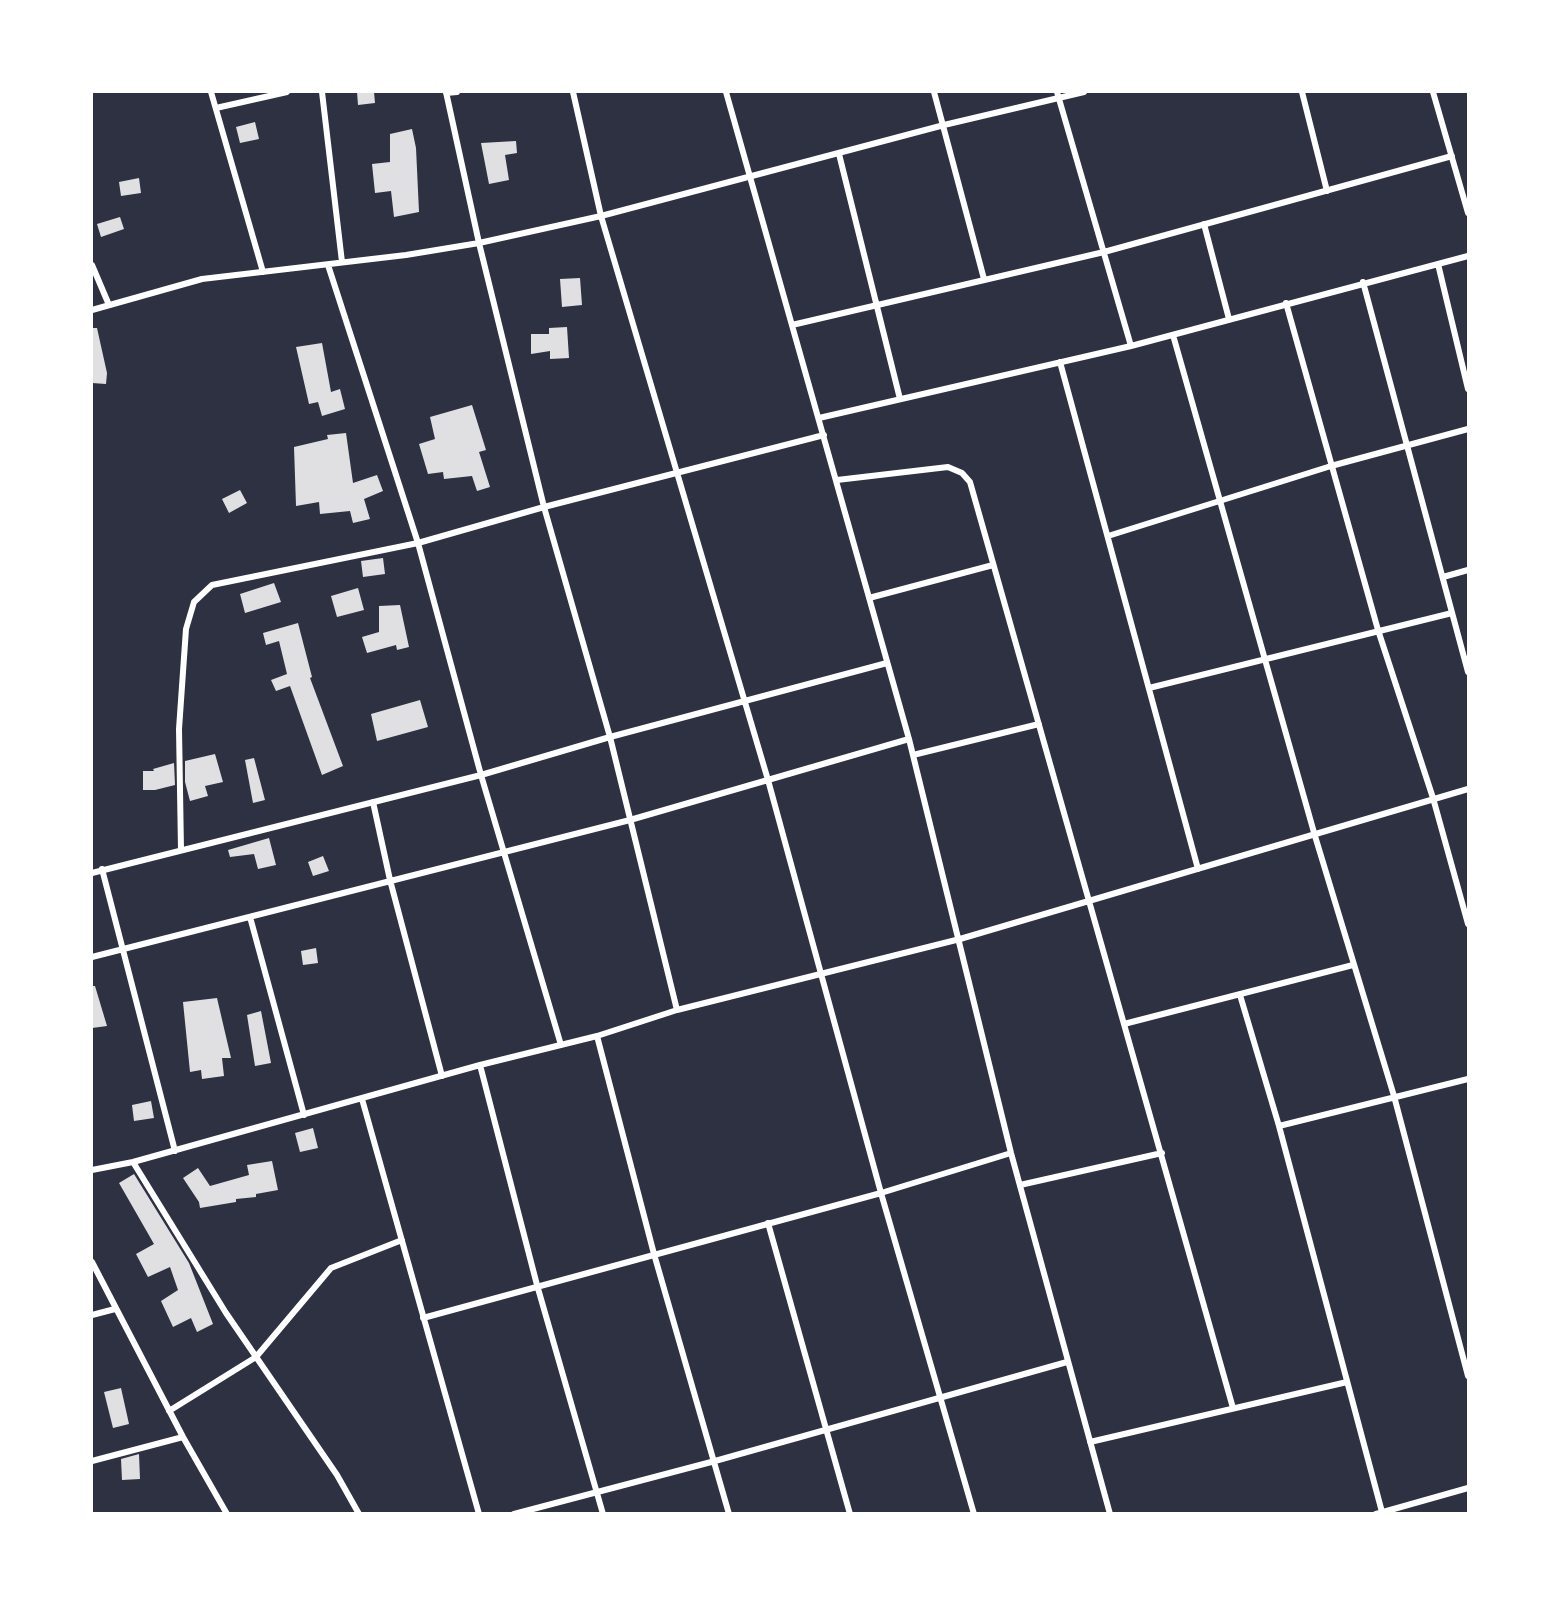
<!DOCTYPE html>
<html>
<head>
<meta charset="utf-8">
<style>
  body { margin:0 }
  #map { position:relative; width:1560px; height:1605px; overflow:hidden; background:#2d3142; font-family:"Titillium Web",sans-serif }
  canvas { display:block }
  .frame { position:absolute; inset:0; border:93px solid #fff; pointer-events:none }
</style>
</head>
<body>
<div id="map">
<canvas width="1560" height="1605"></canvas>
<div class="frame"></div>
</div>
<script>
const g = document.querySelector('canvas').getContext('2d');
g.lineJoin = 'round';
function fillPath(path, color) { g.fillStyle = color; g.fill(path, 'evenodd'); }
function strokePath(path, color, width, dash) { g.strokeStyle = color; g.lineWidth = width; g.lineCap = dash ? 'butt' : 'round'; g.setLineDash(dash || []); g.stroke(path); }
fillPath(new Path2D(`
  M357,92H374L375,103L358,105Z
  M255,122L259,139L240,143L236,127Z
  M412,129L416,148L419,212L394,217L391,191L375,193L372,164L390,162V134Z
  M516,141L517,153L505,155L509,180L489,184L481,143Z
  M139,178L141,193L121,196L119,182Z
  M120,217L124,229L101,237L97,224Z
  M580,278L582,305L562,307L560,279Z
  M567,327L569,358L550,359V351L531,354V334H549V328Z
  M92,328H97L107,373L106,384L92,383Z
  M322,343L331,392L340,389L345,409L322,416L318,402L309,404L296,347Z
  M472,405L486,450L479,452L490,487L477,491L472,476L444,479L443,472L428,474L419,444L435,439L430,417Z
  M346,433L353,483L377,475L383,491L364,499L370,519L353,523L350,511L320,514L319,502L296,506L294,447L328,439L327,435Z
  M240,490L247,503L229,513L222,499Z
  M383,558L385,574L363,577L361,561Z
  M274,583L281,602L245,613L240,594Z
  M358,588L364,610L337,617L331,596Z
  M400,605L409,647L397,650L396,645L367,653L362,637L379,632V606Z
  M298,623L312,677L310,678L343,766L322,775L290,686L276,691L271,680L287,674L279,641L266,645L263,633Z
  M420,700L428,727L377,741L371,714Z
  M215,754L223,782L205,786L208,796L190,801L185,782V761Z
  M254,758L265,800L253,803L245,760Z
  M174,763L175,785L155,790H143V771H154L153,769Z
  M269,838L276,865L258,869L254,854L230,857L228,850Z
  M323,856L329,871L313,876L308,862Z
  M316,948L318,963L303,965L301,951Z
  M92,986H95L107,1026L92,1028Z
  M217,998L231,1058H222L224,1076L202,1079L201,1070L190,1072L183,1002Z
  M261,1011L271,1063L255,1066L247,1015Z
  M151,1101L154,1118L134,1121L132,1105Z
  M313,1128L318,1148L300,1152L295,1133Z
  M272,1161L278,1190L256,1194V1197L236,1199V1202L200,1208L199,1202L183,1178L198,1168L210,1186L249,1175L247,1165Z
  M134,1174L189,1263L213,1324L197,1332L191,1318L173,1327L161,1301L178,1290L170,1267L148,1277L136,1254L154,1244L119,1183Z
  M121,1388L129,1424L113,1428L104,1392Z
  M139,1454L140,1479L122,1480L121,1459Z`), '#e0e0e3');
strokePath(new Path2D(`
  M211,92L263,272
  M322,92L342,262
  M446,92L479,243L544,507L610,737L677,1010
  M573,92L601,216L768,780L881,1193L974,1514
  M726,92L909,739L1011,1153L1110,1514
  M934,92L984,279
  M1057,92L1131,346
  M1302,92L1327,191
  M1433,92L1468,213
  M446,93L457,92
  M216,108L287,92
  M839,154L900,399
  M1204,224L1229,319
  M1438,264L1468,389
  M92,265L109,305
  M328,265L418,543L481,775L561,1045
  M1363,282L1468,672
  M1286,303L1378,630L1433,798L1468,924
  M92,310L202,279L406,255L479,243L601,216L944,125L1084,92
  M792,325L1104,252L1452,156
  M1173,335L1315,836L1394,1096L1468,1376
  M1060,362L1198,869
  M819,418L1131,346L1468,256
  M837,480L948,467L962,473L970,482L1233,1408
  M1108,536L1331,466L1468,429
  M1443,577L1468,570
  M869,598L993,565
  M1149,688L1452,613
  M913,755L1039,724
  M373,802L390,880L442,1076
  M181,850L179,729L186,629L194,602L212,585L418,543L544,507L824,435
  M102,869L175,1151
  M92,873L481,775L610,737L887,663
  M250,917L304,1115
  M92,957L630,820L909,739
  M1240,995L1279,1126L1382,1512
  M1124,1024L1353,965
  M597,1036L654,1254L729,1514
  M480,1065L537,1285L603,1514
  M362,1099L479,1514
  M1279,1126L1468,1079
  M133,1162L226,1313L337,1475L359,1514
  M92,1170L133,1162L480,1065L597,1036L677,1010L960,939L1468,789
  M1020,1185L1162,1153
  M768,1223L850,1514
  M92,1262L183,1437L227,1514
  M92,1315L115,1309
  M423,1318L881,1193L1011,1153
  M169,1411L256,1357L331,1268L402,1240
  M1090,1442L1347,1382
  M92,1461L183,1437
  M514,1514L715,1461L1067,1362
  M1376,1514L1468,1488`), '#fff', 6);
</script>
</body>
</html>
